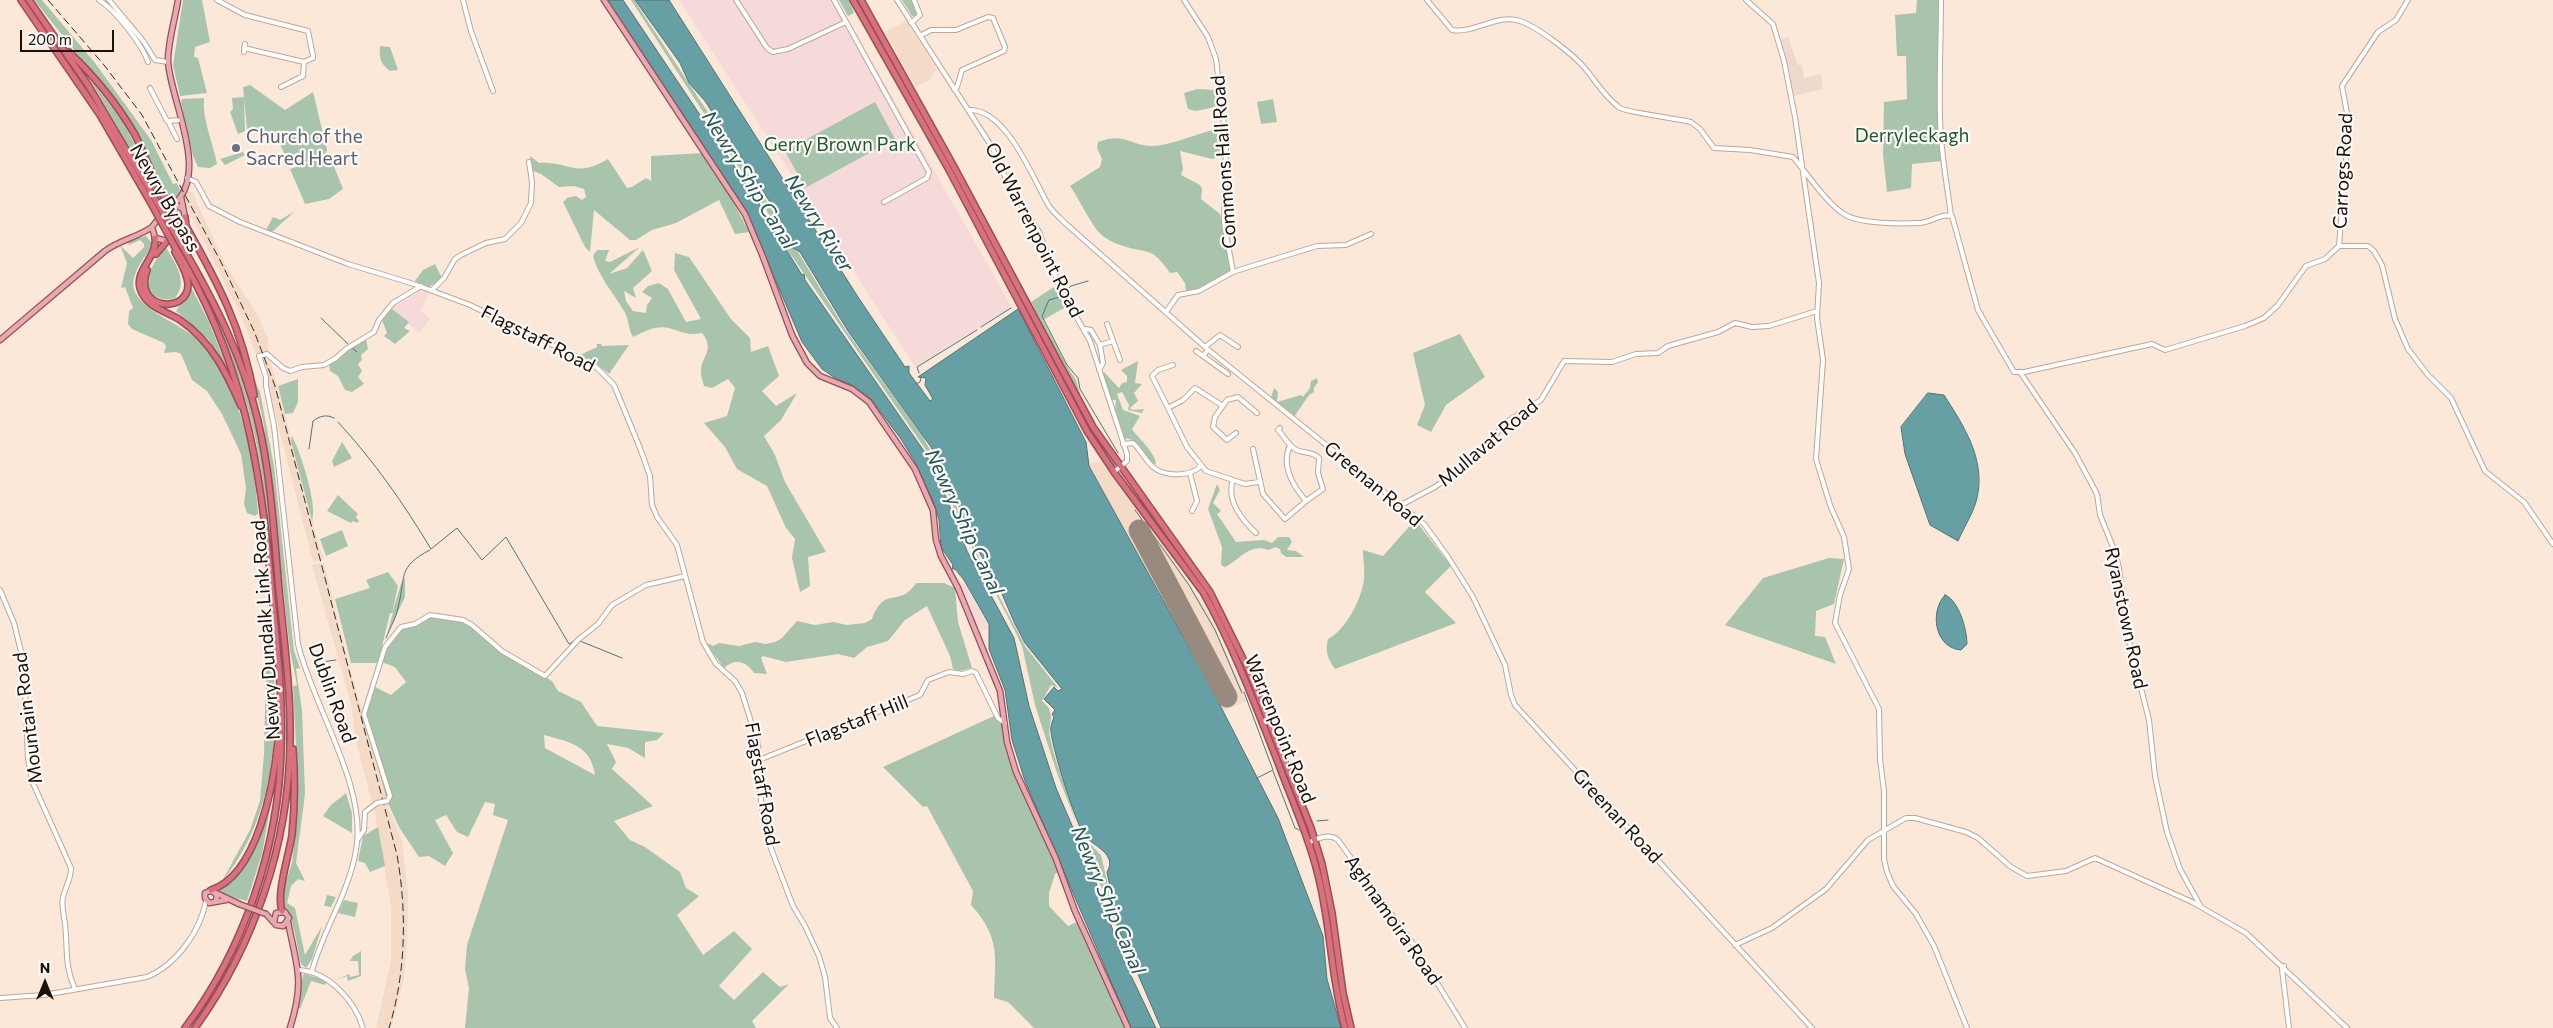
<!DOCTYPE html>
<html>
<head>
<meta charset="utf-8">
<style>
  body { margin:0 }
  #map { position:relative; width:2553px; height:1028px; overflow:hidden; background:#fce8d8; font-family:Commissioner,sans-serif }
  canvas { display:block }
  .north { position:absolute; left:20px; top:958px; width:50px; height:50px; -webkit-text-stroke:4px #fcf8f5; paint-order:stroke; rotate:0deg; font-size:14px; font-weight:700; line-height:20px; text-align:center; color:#18110c }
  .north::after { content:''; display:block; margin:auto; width:18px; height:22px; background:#18110c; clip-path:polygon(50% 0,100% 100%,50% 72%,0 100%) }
  .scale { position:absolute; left:20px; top:30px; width:94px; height:22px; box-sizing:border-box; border:2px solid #18110c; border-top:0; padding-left:6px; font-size:15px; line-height:18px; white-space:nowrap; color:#18110c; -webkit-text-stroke:4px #fcf8f5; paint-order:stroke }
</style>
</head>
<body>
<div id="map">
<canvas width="2553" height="1028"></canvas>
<div class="north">N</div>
<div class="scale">200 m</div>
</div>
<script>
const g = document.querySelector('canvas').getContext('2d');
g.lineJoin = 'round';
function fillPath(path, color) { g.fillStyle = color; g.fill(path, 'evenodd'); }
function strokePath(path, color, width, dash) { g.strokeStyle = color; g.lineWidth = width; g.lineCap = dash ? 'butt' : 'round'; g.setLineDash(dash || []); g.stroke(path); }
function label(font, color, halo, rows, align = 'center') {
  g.font = font + ' Commissioner,sans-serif'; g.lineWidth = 4.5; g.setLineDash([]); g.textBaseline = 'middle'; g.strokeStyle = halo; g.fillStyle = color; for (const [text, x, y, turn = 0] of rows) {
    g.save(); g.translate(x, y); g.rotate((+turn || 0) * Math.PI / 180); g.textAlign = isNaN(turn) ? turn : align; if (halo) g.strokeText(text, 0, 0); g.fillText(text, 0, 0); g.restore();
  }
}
fillPath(new Path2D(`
  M906,21L937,69L930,80L915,87L885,32Z
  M186,192H192L226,266L259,317L268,339V353L256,354L241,316L184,202Z
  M265,356L271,363L289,431L306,476L315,533L324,559L321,560L313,562L261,358Z
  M1100,461L1166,548L1209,614L1248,701L1223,711L1089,466L1091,463Z
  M324,563L351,673L388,797L372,803L357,745L351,704L312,565Z
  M387,803L402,841L408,894L407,943L404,978L391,1028H376L391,960V906L374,808Z`), '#f4dbc7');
fillPath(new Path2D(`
  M679,0H837L1012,307L915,367Z
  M422,289L429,292L421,311L430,319L419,333L392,309Z
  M964,582L987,623V629L979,632L960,583Z`), '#f5dad9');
fillPath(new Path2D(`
  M1788,37L1798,65H1802L1804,78L1821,74L1823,89L1793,96L1788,67L1779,40Z`), '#efd9cd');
fillPath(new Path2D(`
  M34,0H42L95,63L151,140L173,184L177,183L180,190L175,200L170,201L128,117Z
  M183,0H202L210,42L195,47L194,57L198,58L207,93L180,96L173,65Z
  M631,0H634L782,225L781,233Z
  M839,0H849L854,13L848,16Z
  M855,0H859L963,188L1092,427L1116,465L1113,467L1083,420L1002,264Z
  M902,0H912L917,11L916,16H912Z
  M1917,0H1938L1942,161L1912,164L1911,188L1887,192L1883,155L1884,102L1907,99L1906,56H1897L1895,15L1916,13Z
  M380,46L390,47L398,70L390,71C380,63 379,58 380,46Z
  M89,78L124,123L162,200H160Z
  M250,85L285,110L313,92L327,150L325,156L290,167L277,137L247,129L243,87Z
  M1197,89L1216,90L1220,106L1196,111L1188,109L1184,93Z
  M244,97L245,131L238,134L230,112L233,109L232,98Z
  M204,98C202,120 213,142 217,164L210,168L198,167L193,156L181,102L182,99Z
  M1273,99L1277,122L1261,124L1257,102Z
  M875,102L895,139L805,188L785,151Z
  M1217,129L1222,130L1224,148L1220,157L1212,159L1180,151L1183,169L1181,175L1200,185L1202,189L1201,199L1220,214L1233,272L1209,287L1186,292L1185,283L1177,272L1170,273C1165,266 1157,254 1148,252C1133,248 1118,247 1104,237C1092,228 1080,200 1070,186L1100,167L1102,159L1097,148L1098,142C1125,132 1128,145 1152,146C1169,146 1199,133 1217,129Z
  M243,152L245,155L225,165L220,159Z
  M703,153L726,188L749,232L735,234L719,200L676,223L652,230L636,240H630L594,210L590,252L585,247L563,202L567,198L576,196L582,200L586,197L584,189L574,186L559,187L541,174L531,170L530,156L539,163C570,161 574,179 608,159L627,188L632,187L646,178L651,181V156Z
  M330,156L343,189L329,199L305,204L290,169Z
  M167 215a7 7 0 1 1 14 0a7 7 0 1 1-14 0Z
  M295,211L272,232L266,230L273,217L280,220Z
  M146,236L153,244C145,258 128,276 135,292C146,314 183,324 201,343C240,382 254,460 258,513L255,516L247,513L244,504L246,488L241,454L222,414L207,391L192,380L181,354L176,352L164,353L166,346L164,343L132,329L128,324L129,311L133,308L125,287L121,288L127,263L120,245L133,258L144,247V244L140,240L129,245L127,241Z
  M166,247C175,264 189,281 175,298C167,300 162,300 155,296C136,284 157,258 166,247Z
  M640,247L609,274L627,268L643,250L652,271L633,288L636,298L624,291L626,301L633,311L646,313L647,305L652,298L642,292L648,286L659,283L668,289L686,322L701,319L674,270L675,253L689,257L731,319L750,338L751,352L768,346L779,376L762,391L776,406L797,393L781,420L764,436L775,455L785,482L826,552L808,557L810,586L800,592L792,558L795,539L786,528L767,486L737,469L725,447L704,423L727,416L735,388L728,379L712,388L704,386C703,382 701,377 701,373C700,357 716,350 702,333C683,338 673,324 655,328C648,329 640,334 633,337C628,329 629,319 624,311C613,292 599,278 593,256L597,250H609L605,261L610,262Z
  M790,247L798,252L845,329L922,435L944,476L974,548L1025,646L1058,688L1051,685L1042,701L1049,708L1051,716L1049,733L1054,754L1076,822L1084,838L1101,855L1120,936L1057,773L1035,705L1022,646L1017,635L959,522L948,493L928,453L787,249Z
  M185,255C211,301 237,349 250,401C266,462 270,527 277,590C271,584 265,494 262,478C252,398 221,325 185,255Z
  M435,264L442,278L429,287L415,281L423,270Z
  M191,287L208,320L229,372L208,339L176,311Z
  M1054,287L1066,307L1043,320L1068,368L1076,380L1081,397L1031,302Z
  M392,309L409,322L404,328L410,331L395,344L384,336L387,333L382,320Z
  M1460,334L1485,377L1446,405L1431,432L1417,425L1425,405L1413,353Z
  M366,339L368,349L361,355L362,360L358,364L362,371L358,377L364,384L352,392L345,390L338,376L330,371L329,364L350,347Z
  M597,344H601L602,346L629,345L609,374L590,359L578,356L597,347Z
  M1138,361L1135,383L1142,384L1134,393L1138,401L1130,408L1132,410L1144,409L1142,413L1128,410L1129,405L1122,392L1117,394L1123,410L1140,416L1132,429C1139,439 1155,452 1156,464L1152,463L1133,440L1124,438L1115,409L1116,400H1111L1102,374L1104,372L1119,388L1122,383L1127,382V376L1121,370Z
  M253,376L260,392L274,466L294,651L300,668L296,669L302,710L305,794L296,863L305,881L298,879L291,886L287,903L295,908L305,955L322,926L312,959L306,968L301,964C297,947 294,915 282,905L283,890L292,863L296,827L297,769L293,686L297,685L290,650L264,425Z
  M1317,378L1318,382L1314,388V392L1309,395L1294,417L1271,398L1274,388L1278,392L1277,402L1301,395L1303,397L1310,388L1311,381Z
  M298,379V402L293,413L285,414L278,386Z
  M292,436C300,451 318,505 312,520L291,441Z
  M342,442L352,458L334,467L332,461Z
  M1120,471C1153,514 1190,558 1216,606C1238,646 1254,690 1271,732L1268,733L1212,604Z
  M1217,484L1220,490L1213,503L1221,511L1217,514L1236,542L1264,540L1272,543L1278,537H1289L1292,542L1287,550L1296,551L1304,557H1286L1281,553L1280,549L1275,547L1269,550C1249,543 1241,559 1225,567L1221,565L1222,547L1208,509Z
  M338,495L358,514L356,517L359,521L357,523L353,521L351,523L327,511Z
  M1415,520L1451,566L1425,592L1456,623L1335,669C1327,658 1325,651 1328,639C1346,630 1362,598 1364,579C1365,570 1363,559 1363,550L1383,556Z
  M342,530L348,546L326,556L320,539Z
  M1829,558L1844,559L1834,604L1816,611L1815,636L1825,637L1836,664L1725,625L1763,578Z
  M388,572L398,586L392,613L401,584L405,578V597L387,634L393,613H390L378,663H351L335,599L370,588L366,580Z
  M916,583H944L955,588L958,622L972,668L959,671L953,669L950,656L927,606L905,620L888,641L867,647L854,658L838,654L786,662L763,656L761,658L767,674L754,673C746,661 735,658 724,668L705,642L713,646L719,643L739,646L755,642L766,644L775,642L782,638L797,621L815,625L833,622L847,625L865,623L872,619C885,584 899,609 916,583Z
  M267,613C273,626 272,648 273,662C279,740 273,820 221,883L250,830L260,801L264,754L266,668L261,617Z
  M430,615L463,620L502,651L552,681L558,691L581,702L597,726L664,733L657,740L645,742V758L628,748L607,744L616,762L612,769L653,806L614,821L630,840L645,847L680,872L686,888L699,896L677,915L703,955L734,931L752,949L719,986L734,1000L763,972L780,987L789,984L752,1021L756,1028H465L469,988L465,969L467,945L508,820L493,815L495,804L485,802L468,837L457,832L446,815L435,820L453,853L445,866L429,856L419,857L399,827L387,801L365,717L375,687L391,695L406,682L395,667L381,662C384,650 391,631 404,626C413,622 421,621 430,615ZM544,735C569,742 591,745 595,775L545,748Z
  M278,635H281C290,733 289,813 255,907L253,906C262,877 271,848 276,818C288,758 283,696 278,635Z
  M994,716L1003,723L1011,757L1061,870L1055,874L1049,893V906L1068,926L1079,921L1127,1028H1034L1008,1002L994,998C995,957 1001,938 971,905L973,891L927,806L923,807L883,767Z
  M1271,739H1273L1311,836L1308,837Z
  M276,775L262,854L247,901L224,896L219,891C256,868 263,813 276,775Z
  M346,793L352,813V833L323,816L331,805Z
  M378,827L385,866L370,872L365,863L358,861L363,836Z
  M327,895L336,897L331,907L324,906Z
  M344,900L358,903L355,917L338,913Z
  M361,951V976L348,981L347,976L334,981L349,974L350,977L359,975L358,961H350L353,956Z
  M305,974L327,981L325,985L311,981L300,1009L298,1007L303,975Z`), '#a9c4ad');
const water = new Path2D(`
  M608,0H623L757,200L778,237L782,235L784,226L775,210L705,101L689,83L680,63L635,0H669L858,297L905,367L909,366V373L930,401L933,399L925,385L926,378L918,377L1018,309L1086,442L1089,466L1205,676L1278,818L1323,936L1327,979L1341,1028H1161L1119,930L1107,872C1118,854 1093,846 1085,836C1075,823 1053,750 1051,732C1050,728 1052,722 1054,717L1052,714L1055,710L1044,699L1054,687L1058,691L1062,689L1025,643L1015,624L995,578L976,547L950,484L931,447L848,331L800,252L789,246L786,249L802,275L804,274L805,280L926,454L946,497L967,551L1014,638L1029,706L1056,788L1094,877L1123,959L1156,1028H1131L1025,781L1012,740L1005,690L989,649V624L964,580L955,569H952L953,565L941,547L939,519L933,501L915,462L901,439L871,399L852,385L835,378L822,369L802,342L745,209Z
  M1928,393L1944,395C1964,426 1986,460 1977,498C1974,512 1964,527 1958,541L1930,525L1905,454L1901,427Z
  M1945,595C1959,600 1967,630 1967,644L1961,650C1935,648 1929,612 1945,595Z`);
fillPath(water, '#66a0a4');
strokePath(water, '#4f7576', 1);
strokePath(new Path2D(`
  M1066,291L1071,286L1088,281
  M1059,297L1049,300L1042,316L1067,365L1078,378L1080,389L1118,453
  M321,318L349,345
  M981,327L1011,308
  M351,347L357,352
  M919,373L917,367L977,330
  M916,384L920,382L921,377
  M338,422C374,461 404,504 431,549L457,528L482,560L506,537L569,644L576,640
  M309,449L313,421C320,416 326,414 334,418
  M1135,510L1189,585L1215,630L1242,693
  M386,638C390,628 396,618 398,608C406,576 397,567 430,550
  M580,641L622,658
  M314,663L336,660
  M1244,692L1273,770L1257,778
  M1273,771L1295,828L1299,830
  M1317,821L1328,820`), '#4f7576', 1);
strokePath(new Path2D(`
  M1139,530L1227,697`), '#988a7e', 21);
const minor = new Path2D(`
  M99,0C115,10 142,44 148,62
  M109,0L144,42L155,60L168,62
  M217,0L245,15L308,31L313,56V58L304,62L244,48
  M463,0L471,31L493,91
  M736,0L767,48L773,52L788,49L846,22
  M834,0L929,172L927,178L884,202
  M897,0L992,147L1010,188L1039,232L1060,288L1090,341L1127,454V461L1114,472
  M1184,0L1208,37L1216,59L1226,142L1224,223L1233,272
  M1427,0L1452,30C1474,34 1498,13 1520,21C1536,26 1570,52 1582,65C1595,79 1604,97 1620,108C1625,112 1680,119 1691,122L1700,129L1714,148L1750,150L1793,157C1806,172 1827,204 1844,214C1859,224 1900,224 1919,223C1931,223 1940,213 1952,216L1978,310L2014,372H2024L2152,344L2165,350L2245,326L2264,318L2278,305L2306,266L2325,259L2339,246
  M1746,0L1773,24L1784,61L1795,117L1819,283L1817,318L1823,360L1816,459L1830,505L1844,537L1849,569L1840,595L1835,623L1879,709L1880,759L1884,791V859L1887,872L1893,886L1916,914L1934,946L1967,1028
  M1941,0C1941,39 1939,77 1940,116C1940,149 1947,183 1951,216
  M911,23L920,15L914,0
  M920,36L931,30H956L988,17L993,18L1005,47L1004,51L962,70L957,87L954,89
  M244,52L245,44
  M281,87L303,76L304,62
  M150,88L167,121L181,120
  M968,110C1006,107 1033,179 1049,206C1053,212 1059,217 1065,223L1205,347L1424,524L1448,557L1473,597L1505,665L1511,695L1515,705L1812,1028
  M169,123L177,139
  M187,178L196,182L209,206L240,222L348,264L414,284L470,305L594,365L614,385L640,448L650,476L652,505L657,517L677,545L703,642L716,664L735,681L742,693L758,744L761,800L767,838L793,906L805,926L819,956L825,977L830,1018L837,1028
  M2339,246H2368L2374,251L2382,265L2395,319L2408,349L2428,375L2451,398L2485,471L2524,502L2553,544
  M2339,246L2349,124L2342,86L2378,32L2396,20L2408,0
  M432,290L444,278L455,259L461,255L486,243L505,239L521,223L531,203L532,182L529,162
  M1166,312L1178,295L1199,291L1233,272L1255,265L1317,246L1346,245L1371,234
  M1107,324L1120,360
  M1085,329L1091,330L1100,345L1103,363L1099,370
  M1100,345L1113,341
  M1205,347L1220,335L1238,347
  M1208,350L1203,356L1228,374
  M1196,351L1203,356
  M1173,365L1158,370L1152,376L1168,408L1183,400L1195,388L1223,406
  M2020,372L2075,453L2097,494L2100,515L2115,552L2119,568L2128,637L2149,720L2155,776L2167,832L2180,869L2201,907
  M1168,408L1187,447L1206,471L1245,484L1259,482
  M1280,428L1278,430C1284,436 1287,444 1295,449C1303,454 1313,451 1319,458L1318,473L1323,489L1306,501
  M1236,433L1227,440L1213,427L1215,417L1227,400L1238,397L1257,413
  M1123,444L1133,443C1141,450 1145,460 1153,467C1165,477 1190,477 1201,466
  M1253,449L1263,494L1285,519L1306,501C1292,485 1281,465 1290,445
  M1190,473L1197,501L1192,511
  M1233,480C1226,500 1242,520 1256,533
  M1401,505L1435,487L1478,456L1505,423L1541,400L1564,361L1612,362L1636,354L1658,353L1668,346L1718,332L1735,323L1752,327L1769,326L1817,311
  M0,590L14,623L24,664L28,759L32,781L71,868C71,879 66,886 63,897C61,907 64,915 65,924C68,949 64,965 75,989
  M759,760L920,695L928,680L949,672L963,674L972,671L976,673L998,718L1005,723
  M387,801L390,796L364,714L385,647L401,627L415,624L430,615L463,620L472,625L502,651L545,676L579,639L598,624L612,605L646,585L685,576
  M358,839L364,830L365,812L377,803
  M1308,843C1318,838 1329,833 1338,840L1413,944L1465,1028
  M1735,945L1772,928L1826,889L1868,840L1906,818H1915L1966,832L1978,838L2011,867L2027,876L2066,871L2095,858L2192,902L2246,933L2347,1028
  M2284,966L2282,969L2289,1028
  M299,970C329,972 355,1001 363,1028
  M312,971C323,930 349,893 356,850C368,787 313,707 298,644L274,426L266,386V377L259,356L267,354L283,368L290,371L302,367L324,365L336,358L346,349L374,332L379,320L393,303L421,286
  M0,998L44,995L147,977C176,965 200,932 206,901`);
const major = new Path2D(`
  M604,0L745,214L763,257L792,335L807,363L820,376L852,389L869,402L915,469L933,510L936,540L941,556L958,588L1000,691L1007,742L1016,772L1056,859L1075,911L1128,1028
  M173,205C211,174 170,100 168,61C168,41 175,20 178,0
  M173,236L185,217L181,197
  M167,241L155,238L152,227L168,206L176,205L183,209
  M0,340L105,251C120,240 138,237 152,227
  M216,893L239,904
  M216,900L217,896L214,892L210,891L205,893V898L209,903L226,900
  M266,914L276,925L283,926
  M274,922L276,913L285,912L289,918L283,926
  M288,922C297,968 305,980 290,1028`);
const highway = new Path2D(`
  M21,0L100,115L152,205
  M29,0L88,85L157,202
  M853,0L948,168L1087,431L1114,472L1203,592C1234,647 1256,707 1279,765C1293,803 1310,840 1319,879C1331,928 1331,979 1345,1028
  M861,0L953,165L1093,427L1210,592L1248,669L1311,828L1322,864L1332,913L1343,993L1351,1028
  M69,52C94,76 117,104 134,133C145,153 156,190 170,205
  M185,217L186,226C219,285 242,328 254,395
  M155,238C158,256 135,270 140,288C145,307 166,311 180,320C212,342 226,372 241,406
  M181,244C214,301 243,357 258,421C271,476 274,534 279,590C284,640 291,691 290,742C289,844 254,946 195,1028
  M175,247C243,358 262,469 272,596C277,647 283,697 281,748C279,847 244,949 185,1028
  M156,254L167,241
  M147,270C132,310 189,315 188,284C187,272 180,262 175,252
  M211,890C258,875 274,783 278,740
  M282,911C276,894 289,855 292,835C295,806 295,778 293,749`);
strokePath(minor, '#bba89a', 6);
strokePath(major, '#964f56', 7);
strokePath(highway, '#964f56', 8);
strokePath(minor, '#fff', 4);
strokePath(major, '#e9a9b2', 4.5);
strokePath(highway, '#da707e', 5);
strokePath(new Path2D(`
  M48,0L104,65L142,115L221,262L254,331L275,386L397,855C407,911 406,973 389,1028`), '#342b25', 1, [8, 4]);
const minorBridge = new Path2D(`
  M377,803L387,801`);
const majorBridge = new Path2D(`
  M239,904L266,914`);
const highwayBridge = new Path2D(`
  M157,202L181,244
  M152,205L175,247`);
strokePath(minorBridge, '#bba89a', 6, []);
strokePath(majorBridge, '#964f56', 7, []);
strokePath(highwayBridge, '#964f56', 8, []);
strokePath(minorBridge, '#fff', 4);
strokePath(majorBridge, '#e9a9b2', 4.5);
strokePath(highwayBridge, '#da707e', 5);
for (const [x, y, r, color] of [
  [236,148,5,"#6b7280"]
]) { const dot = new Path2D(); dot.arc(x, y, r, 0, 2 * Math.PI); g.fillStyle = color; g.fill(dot); strokePath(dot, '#fcf8f5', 2); }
label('19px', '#21592f', '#fcf8f5', [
  ["Derryleckagh",1912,136],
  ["Gerry Brown Park",840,145]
]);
label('19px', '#5b616d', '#fcf8f5', [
  ["Church of the",246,137],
  ["Sacred Heart",246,159]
], 'left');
label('19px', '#18110c', '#fcf8f5', [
  ["Commons Hall Road",1224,162,-94],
  ["Carrogs Road",2343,171,-87],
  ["Newry Bypass",165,198,60],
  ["Old Warrenpoint Road",1034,230,63],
  ["Flagstaff Road",538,339,27],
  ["Mullavat Road",1488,443,-40],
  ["Greenan Road",1373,484,40],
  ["Ryanstown Road",2126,618,78],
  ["Newry Dundalk Link Road",266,630,-94],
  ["Dublin Road",332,693,70],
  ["Mountain Road",28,718,-97],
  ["Flagstaff Hill",857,721,-22],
  ["Warrenpoint Road",1280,729,68],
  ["Flagstaff Road",762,784,80],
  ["Greenan Road",1617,816,47],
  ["Aghnamoira Road",1393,920,55]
]);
label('italic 20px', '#225659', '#fcf8f5', [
  ["Newry Ship Canal",749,180,58],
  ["Newry River",819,223,58],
  ["Newry Ship Canal",964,522,65],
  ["Newry Ship Canal",1108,900,67]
]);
</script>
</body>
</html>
